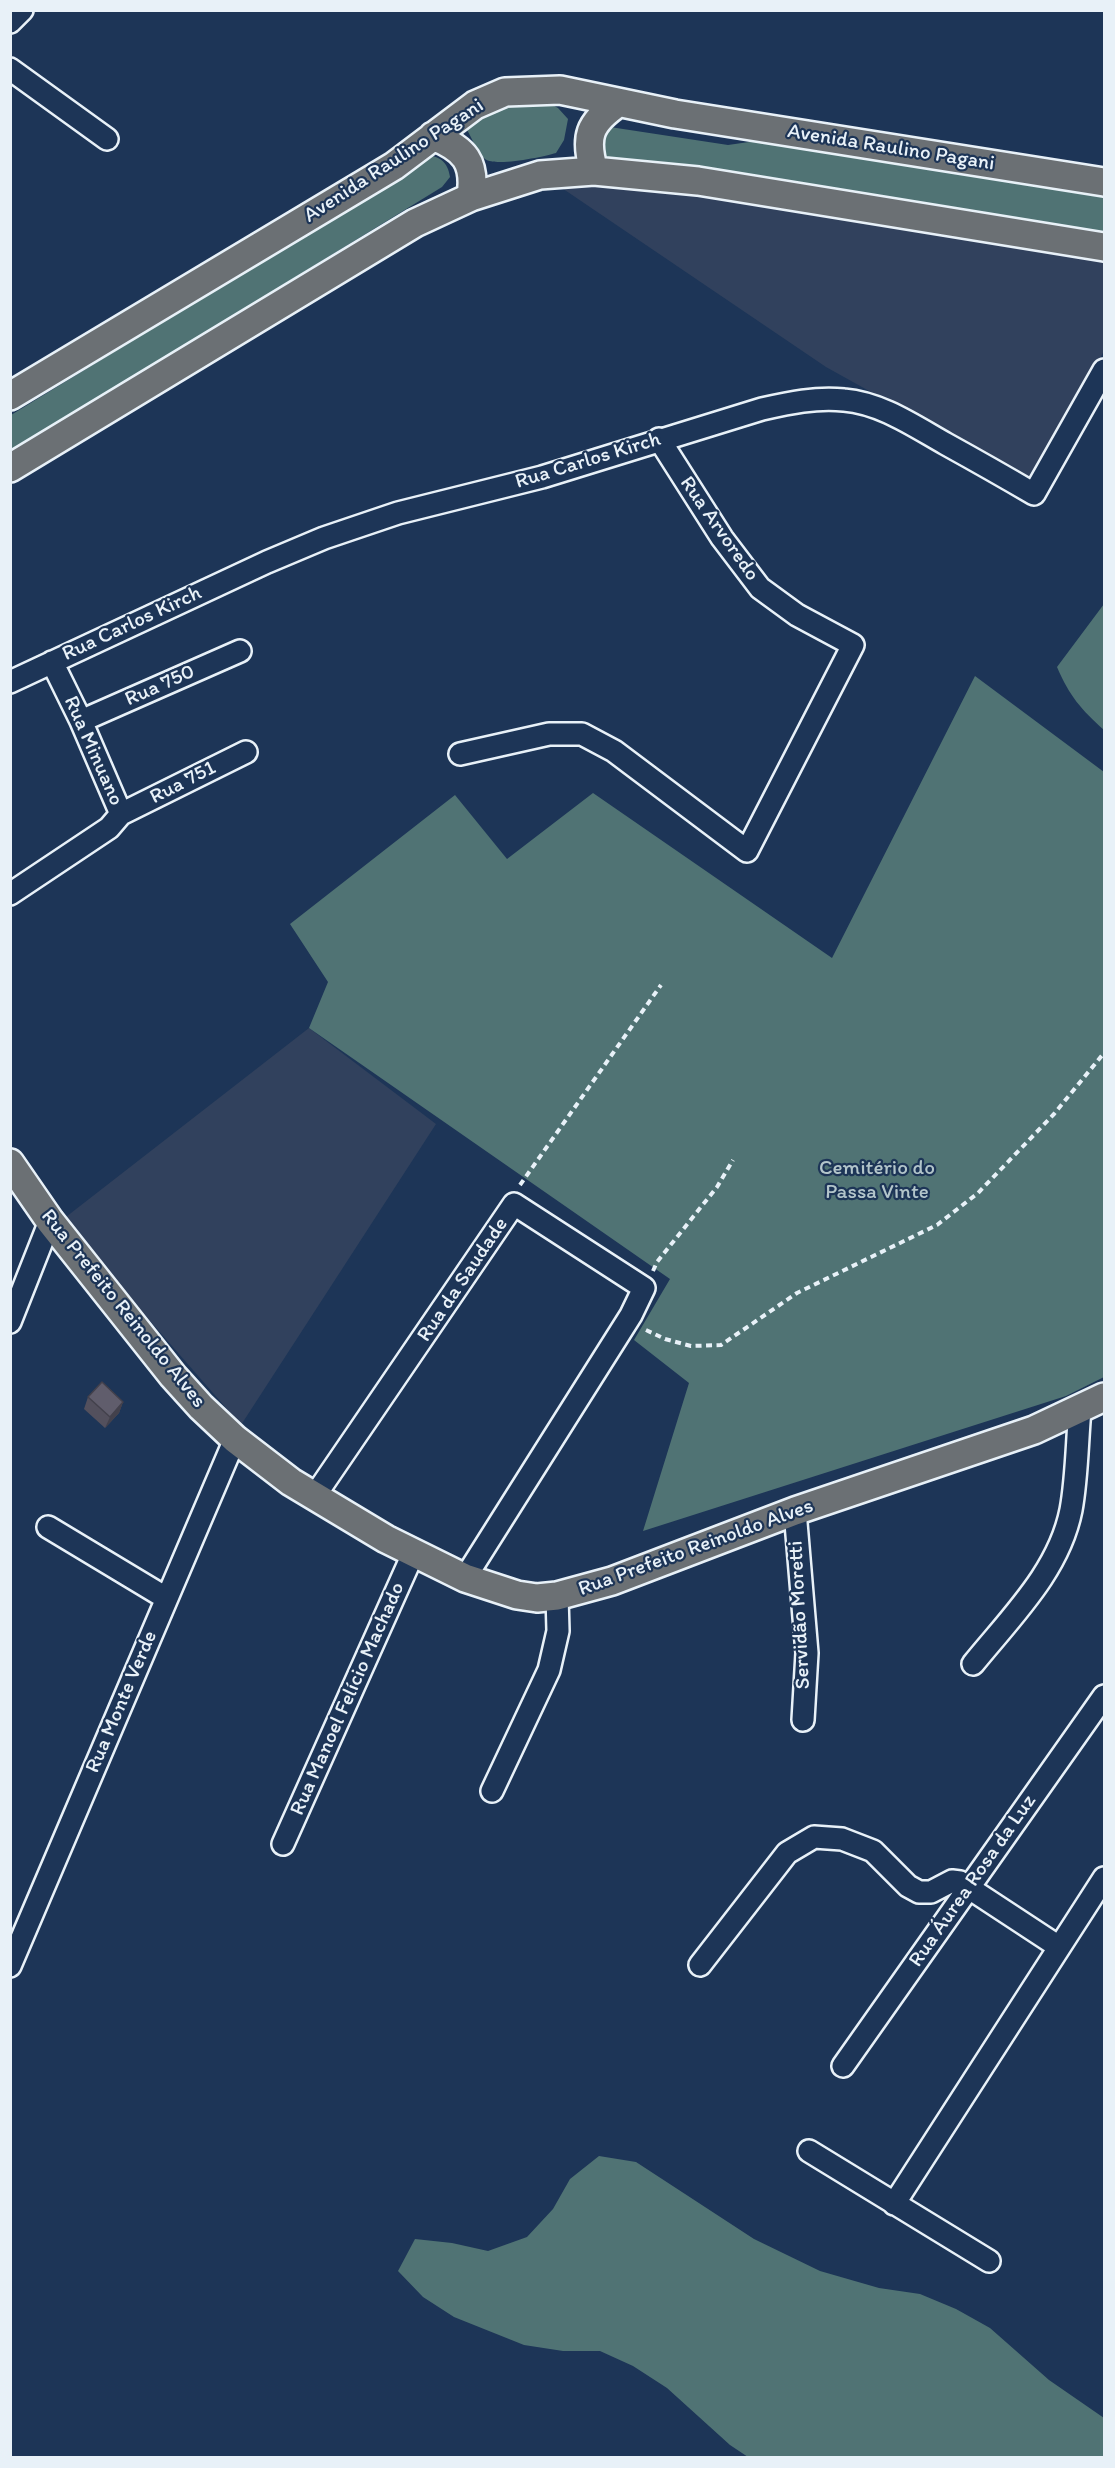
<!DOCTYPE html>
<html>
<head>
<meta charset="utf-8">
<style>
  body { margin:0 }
  #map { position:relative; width:1115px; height:2468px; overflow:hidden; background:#1d3557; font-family:Itim,sans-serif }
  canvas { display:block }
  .frame { position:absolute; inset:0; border:12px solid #e8f1f8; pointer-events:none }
</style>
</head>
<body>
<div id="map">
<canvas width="1115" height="2468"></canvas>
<div class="frame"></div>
</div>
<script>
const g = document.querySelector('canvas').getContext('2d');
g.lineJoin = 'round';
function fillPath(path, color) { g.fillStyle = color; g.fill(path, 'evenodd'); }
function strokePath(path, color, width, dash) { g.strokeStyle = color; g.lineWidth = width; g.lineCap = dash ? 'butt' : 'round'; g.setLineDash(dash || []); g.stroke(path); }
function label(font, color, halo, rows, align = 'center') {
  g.font = font + ' Itim,sans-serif'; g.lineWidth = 4.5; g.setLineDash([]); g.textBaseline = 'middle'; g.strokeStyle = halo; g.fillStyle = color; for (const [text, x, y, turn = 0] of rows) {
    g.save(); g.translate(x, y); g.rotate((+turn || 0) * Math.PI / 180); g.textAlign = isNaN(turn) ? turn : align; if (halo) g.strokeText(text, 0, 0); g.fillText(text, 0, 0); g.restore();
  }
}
fillPath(new Path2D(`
  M575,179L697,191L1104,256V351L1031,481L826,367L553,182Z
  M309,1028L436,1124L241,1425L62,1220Z`), '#31415d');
fillPath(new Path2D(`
  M545,101L558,108L568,119L564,140L556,153C542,157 496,167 485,159C477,153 472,138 467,130C480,105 521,105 545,101Z
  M610,127L728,145L756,141L1104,194V238L608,159L602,155L601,134Z
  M425,155C440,156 448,162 450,177L442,187L11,452V415L378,190Z
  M1104,604V730C1081,709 1070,697 1057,667Z
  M975,676L1104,772V1377L1066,1396L643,1531L689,1383L634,1340L670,1279L309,1028L328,982L290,924L455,795L507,859L593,793L832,958Z
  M599,2156L636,2162L754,2239L820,2271L879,2288L920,2294L956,2309L990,2328L1049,2380L1104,2418V2457H748L730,2445L667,2388L633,2366L600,2351H563L524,2345L454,2317L423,2297L398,2271L415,2239L452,2243L488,2251L527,2237L553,2209L570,2179Z`), '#507374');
const minor = new Path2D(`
  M10,22L22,10
  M10,69L107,139
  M10,682L267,562L324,538L398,513L542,477L762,409C789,403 816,397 844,400C881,403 914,426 946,444C975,460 1005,477 1034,494L1104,370
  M81,721L240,651
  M460,754L549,734H582L614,751L747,851L853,645L797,615L760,588L722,538L659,439
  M121,814L246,752
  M10,894L109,828L121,814L81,721L52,662
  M10,1322L50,1221
  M314,1497L514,1204L644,1288L631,1315L465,1578
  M795,1511L807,1653L803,1720
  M48,1527L166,1598
  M973,1664C1011,1617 1059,1571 1071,1510C1077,1478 1077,1442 1080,1409
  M492,1791L549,1670L558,1631L557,1596
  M283,1844L413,1554
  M700,1965L787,1853L814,1837L842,1839L873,1851L908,1886L919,1892H931L952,1881L960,1882L1059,1947
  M10,1966L235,1439
  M843,2066L1104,1696
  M809,2151L989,2261
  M894,2204L1104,1878`);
const major = new Path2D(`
  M433,136C465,149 476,162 471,197
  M594,171C584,137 589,123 618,103
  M10,396L394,166L475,105L505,92L560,90L675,114L1104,182
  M10,468L415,223L471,197L540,175L594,171L698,181L1104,247
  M10,1163L50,1221L173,1376L201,1407L235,1439L291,1482L386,1539L465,1578L517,1595L537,1598L557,1596L612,1581L795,1511L1034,1430L1104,1397`);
strokePath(minor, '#e8f1f8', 26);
strokePath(major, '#e8f1f8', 32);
strokePath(new Path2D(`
  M520,1185L661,985
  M653,1271L657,1262L717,1187L733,1160
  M646,1330L665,1339L691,1346L721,1345L797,1293L937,1225L978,1193L1054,1114L1104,1053`), '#e8f1f8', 4, [6, 4.5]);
strokePath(minor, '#1d3557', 21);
strokePath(major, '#6b7074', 27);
fillPath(new Path2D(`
  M88,1397L123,1402L119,1413L105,1428L84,1409Z`), '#53505d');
fillPath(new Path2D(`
  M123,1402L119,1413L105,1428L110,1417Z`), '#43414c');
const building = new Path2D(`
  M102,1382L123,1402L110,1417L88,1397Z`);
fillPath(building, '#605d6c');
strokePath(building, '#43414c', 1.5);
label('21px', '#e8f1f8', '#1d3557', [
  ["Avenida Raulino Pagani",891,148,9],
  ["Avenida Raulino Pagani",394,161,-33],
  ["Rua Carlos Kirch",588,461,-17],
  ["Rua Arvoredo",719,529,55],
  ["Rua Carlos Kirch",132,624,-25],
  ["Rua 750",160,686,-24],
  ["Rua Minuano",93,751,66],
  ["Rua 751",183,783,-27],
  ["Rua da Saudade",463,1280,-56],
  ["Rua Prefeito Reinoldo Alves",123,1309,51],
  ["Rua Prefeito Reinoldo Alves",696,1548,-20],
  ["Servidão Moretti",800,1615,-93],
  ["Rua Manoel Felício Machado",348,1699,-66],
  ["Rua Monte Verde",122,1702,-67],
  ["Rua Áurea Rosa da Luz",973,1881,-55]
]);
label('21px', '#b3c5ca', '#1d3557', [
  ["Cemitério do",877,1169],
  ["Passa Vinte",877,1193]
]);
</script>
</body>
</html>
